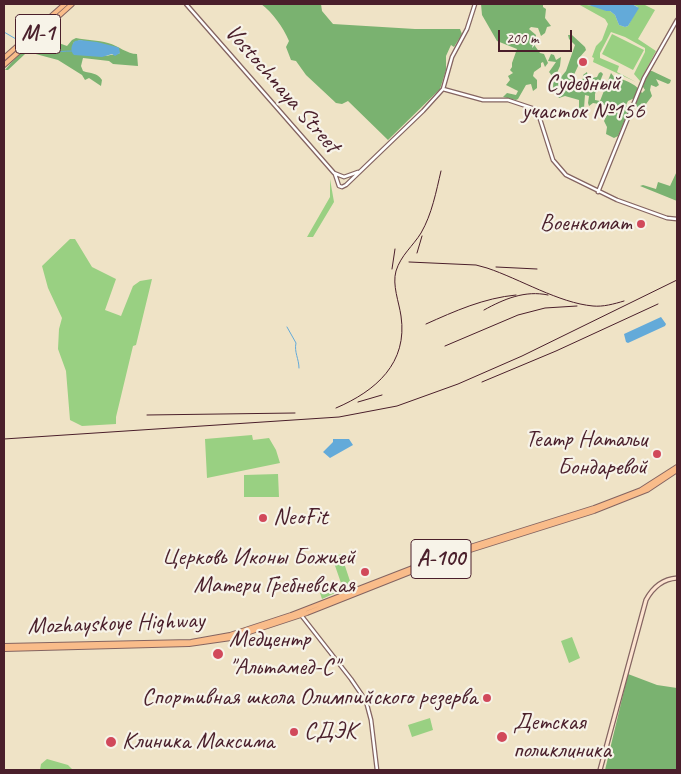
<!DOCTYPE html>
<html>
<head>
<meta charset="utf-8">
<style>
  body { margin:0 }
  #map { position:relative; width:681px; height:774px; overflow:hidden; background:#efe3c6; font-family:Caveat,sans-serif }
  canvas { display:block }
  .frame { position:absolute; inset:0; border:5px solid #4a1f2b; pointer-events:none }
  .scale { position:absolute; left:498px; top:30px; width:74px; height:22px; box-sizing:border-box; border:2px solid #4a1f2b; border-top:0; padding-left:6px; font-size:15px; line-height:18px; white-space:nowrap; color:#4a1f2b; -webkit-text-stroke:4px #f7f3e8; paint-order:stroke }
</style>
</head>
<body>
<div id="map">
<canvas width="681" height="774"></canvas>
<div class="frame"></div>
<div class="scale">200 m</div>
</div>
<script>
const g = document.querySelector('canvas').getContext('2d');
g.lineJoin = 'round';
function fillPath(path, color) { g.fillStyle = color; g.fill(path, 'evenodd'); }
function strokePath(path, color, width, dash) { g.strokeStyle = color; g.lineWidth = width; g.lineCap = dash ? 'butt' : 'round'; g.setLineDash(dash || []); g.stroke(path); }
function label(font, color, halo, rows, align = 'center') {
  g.font = font + ' Caveat,sans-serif'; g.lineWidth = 4.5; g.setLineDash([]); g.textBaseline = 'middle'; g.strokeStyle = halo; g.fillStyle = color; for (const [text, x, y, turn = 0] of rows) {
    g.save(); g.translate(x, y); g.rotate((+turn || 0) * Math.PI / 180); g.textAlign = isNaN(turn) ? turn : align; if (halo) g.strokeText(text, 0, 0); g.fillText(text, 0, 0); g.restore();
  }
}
fillPath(new Path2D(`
  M578,4L595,6L607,11H610L615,15L619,25L625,27L628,26L638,7L632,4H643L655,10L638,39L656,51L640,81L634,74L645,52V48L625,37L611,32L600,53V58L619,66L617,72L636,82L593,62L594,58L592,57L596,46L602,40L608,24L605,19Z
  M612,34L644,50L633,70L602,54Z
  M330,179L334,202L313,237H307L330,197Z
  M70,239H75L92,267L116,279L105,310L121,316L133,286L140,281L152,279L136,345L133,346L116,417V424L82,426L70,420L66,371L58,349L59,329L62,318L48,288L42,266Z
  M252,435L253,440L269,438L276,450L280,463L207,478L205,439Z
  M278,474L279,497H244V475Z
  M341,554L351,584L344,589L322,599L320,593L341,583L332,557Z
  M572,637L580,658L569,663L561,641Z
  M430,718L433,730L412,737L408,725Z
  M47,759L68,765L73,770H40L41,764Z`), '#99d082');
fillPath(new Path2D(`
  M261,4H321L322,11L333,24L415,29H460L462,34L454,47L451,45L446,56V70L440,89L388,140L348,101L342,104L336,103L306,75L296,61L291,60L286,47L289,41C283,27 273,13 261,4Z
  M481,4H543V7L546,9L545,18L551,26L547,27L545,33L541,36L538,28L531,27L529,29L536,35L535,46L540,53L544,54L548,63L545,67L543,62L541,63V67L534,72L533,76L537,80V88L533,91L531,84L526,85L518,99L516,100L503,97L507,93L516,95L518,91L506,85L510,80L508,76L513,73L510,70L512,67V63L517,49L497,41L482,15Z
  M568,35H572L585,47L586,50L579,58V64L571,81L576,84L582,83V79L585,78L583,75L587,72L588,78L585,83L587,85L591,82L592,78L597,77L599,73L601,72L603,74L595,94V100L600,101L611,73L614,77V81L618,78C628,81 637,85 642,93L645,90L643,87L644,75L647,74L649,71H652L671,80L670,83L668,84L656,79L659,85L656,87L651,85L650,90L652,96L643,108H638L635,104L637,97L628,101L626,105L629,110L618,136L614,138L606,134L607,127L604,121L609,110L605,105L593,103L589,106L588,103L589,96L585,95L584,108L581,111L583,115L581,118L579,111V100L565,96L559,98L557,94L561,90L560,87L558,92H552C554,86 554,77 549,72L556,62L548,61L551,54L554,55L556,60L561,57L560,66L556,75L561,77L566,71L575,45L569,39Z
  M76,38C86,40 98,40 108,43C119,46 127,54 137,54L138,66L113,64L109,61L83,58L81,66L83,71C91,74 97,72 102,80L101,86L89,78L85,80L82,75L58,60L32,53L25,54L8,70H5C12,62 19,52 30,50L35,43L40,41L43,43L52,45L56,42L67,46L72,40ZM80,40L83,41L120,53L115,55C110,54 109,56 103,56C90,57 83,51 73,43Z
  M677,171V201L640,186L643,185L656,189L658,182L670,186Z
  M628,674L657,685L677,688V770H605Z`), '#7ab270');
fillPath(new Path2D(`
  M586,4H632L639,8L628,26L625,27L619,25L615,15L610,11H606Z
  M80,40L97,42L117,47L119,48L120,53L115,56L112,54L102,57L74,55C70,51 71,45 75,41Z
  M661,317L666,324L665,326L628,343L626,342L624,334Z
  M333,439H349L353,445L330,458L323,452L333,442Z`), '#63aad9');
strokePath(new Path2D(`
  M4,32L16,39
  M32,48C45,55 57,51 72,51
  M287,327L296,343C294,352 299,359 299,368`), '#63aad9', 1);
const tertiary = new Path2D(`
  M186,4L334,173L344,177L358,172
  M443,89L483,100H508L535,109L539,116L553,160L566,175L617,200L667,218L677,219
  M335,174L339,186L342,187L346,185L423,111L443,89L452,57L467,29L475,4
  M598,192L644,78L677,20
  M301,615L351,679L366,701L371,720L377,770`);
const secondary = new Path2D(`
  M600,770L646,600C653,587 663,579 677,578`);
const primary = new Path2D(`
  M4,646L191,642L230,635L291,615L451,553L594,508L641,490L677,467
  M4,649L189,644L231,638L307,613L451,556L594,511L647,490L677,470`);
const trunk = new Path2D(`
  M4,58L65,4
  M4,65L72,4`);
strokePath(tertiary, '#846461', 5);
strokePath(secondary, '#846461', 5.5);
strokePath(primary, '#846461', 6);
strokePath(trunk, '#846461', 6);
strokePath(tertiary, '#fff', 2.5);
strokePath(secondary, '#fde4d0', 3);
strokePath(primary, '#f9bc8a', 4);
strokePath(trunk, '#f9bc8a', 4);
strokePath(new Path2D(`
  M417,253L422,236
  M409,262L476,265L487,268C520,279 559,303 593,306C603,307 614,304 624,301
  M496,267L537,269
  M392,269L395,249
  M484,310C504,299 525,290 548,295
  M426,324C455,311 484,298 516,295
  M445,346L518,315L545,308L577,306
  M482,382L556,351L658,304
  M358,402L382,395
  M336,408C376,391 408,363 401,316C399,302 392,285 396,271C401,255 413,246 421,233C432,214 436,192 441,171
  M147,415L295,413
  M4,439L339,417L397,406L458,384L522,356L677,280`), '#4a1f2b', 1);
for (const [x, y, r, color] of [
  [583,62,5,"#d1495b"],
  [641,224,5,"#d1495b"],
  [657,454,5,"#d1495b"],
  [263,518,5,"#d1495b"],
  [365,572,5,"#d1495b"],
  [218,654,6,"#d1495b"],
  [487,698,5,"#d1495b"],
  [294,732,5,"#d1495b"],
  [502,737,6,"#d1495b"],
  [111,742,6,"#d1495b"]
]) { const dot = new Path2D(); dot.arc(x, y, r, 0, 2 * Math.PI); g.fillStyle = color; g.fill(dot); strokePath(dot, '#f7f3e8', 2); }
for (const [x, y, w] of [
  [38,34,45],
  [441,559,60]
]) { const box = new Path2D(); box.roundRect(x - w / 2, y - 19.5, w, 39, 4); g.fillStyle = '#f7f3e8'; g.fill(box); strokePath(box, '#4a1f2b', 1); }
label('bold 22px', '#4a1f2b', null, [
  ["М-1",38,34],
  ["А-100",441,559]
]);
label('24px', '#4a1f2b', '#f7f3e8', [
  ["Судебный",583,84,"center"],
  ["участок №156",583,112,"center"],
  ["Военкомат",631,224,"right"],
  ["Театр Натальи",647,440,"right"],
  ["Бондаревой",647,468,"right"],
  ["NeoFit",273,518],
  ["Церковь Иконы Божией",355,558,"right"],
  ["Матери Гребневская",355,586,"right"],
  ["Медцентр",229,640],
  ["\"Альтамед-С\"",229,668],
  ["Спортивная школа Олимпийского резерва",477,698,"right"],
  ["Детская",513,723],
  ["поликлиника",513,751],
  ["СДЭК",304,732],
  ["Клиника Максима",122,742]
], 'left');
label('24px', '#4a1f2b', '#f7f3e8', [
  ["Vostochnaya Street",282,89,49],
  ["Mozhayskoye Highway",116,624,-2]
]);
</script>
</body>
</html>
